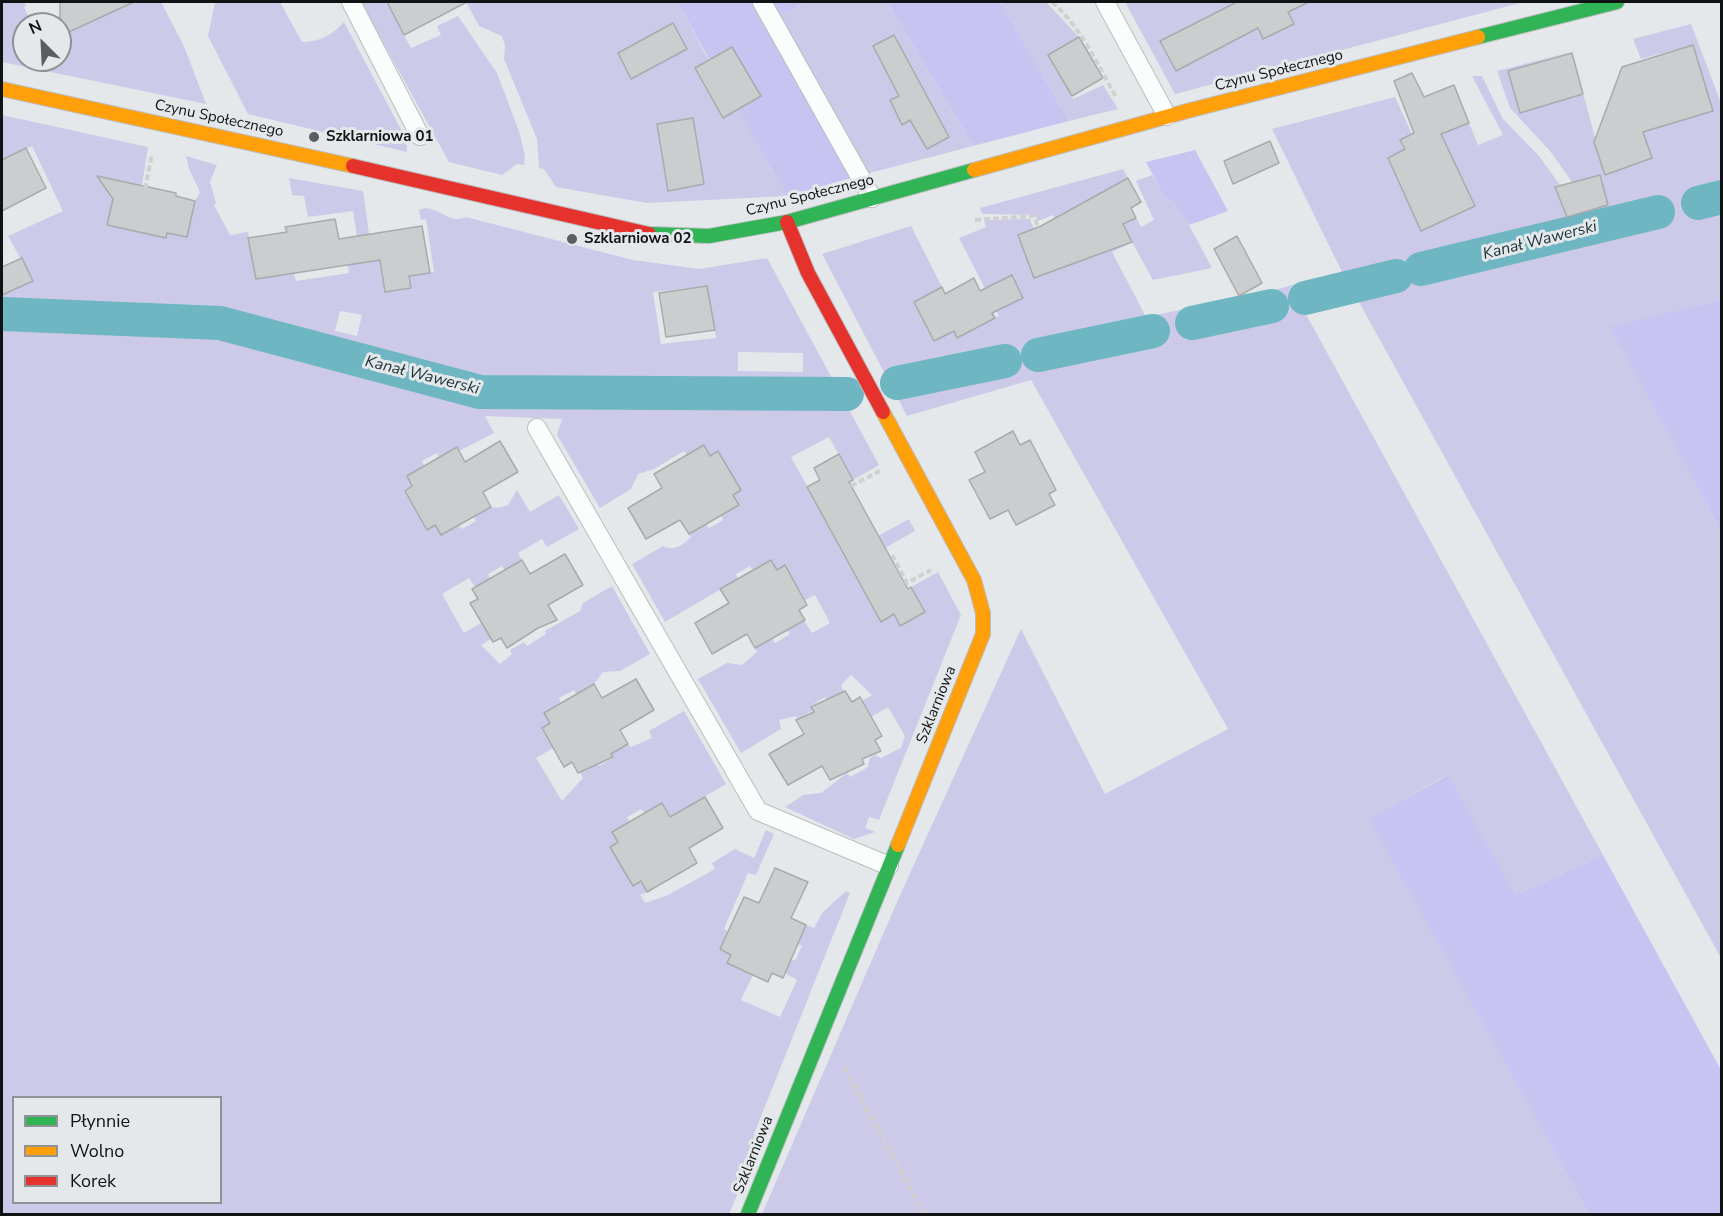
<!DOCTYPE html>
<html>
<head>
<meta charset="utf-8">
<style>
  body { margin:0 }
  #map { position:relative; width:1723px; height:1216px; overflow:hidden; background:#e5e8ea; font-family:"Nunito Sans",sans-serif }
  canvas { display:block }
  .frame { position:absolute; inset:0; border:3px solid #111213; pointer-events:none }
  .legend { position:absolute; left:12px; top:1096px; width:210px; height:108px; box-sizing:border-box; background:#e4e8eb; border:2px solid #909295; margin:0; padding:8px 10px; list-style:none; font-size:18px; color:#111213 }
  .legend li { display:flex; align-items:center; gap:12px; height:30px }
  .legend b { width:30px; border:2px solid #909295 }
  .north { position:absolute; left:12px; top:12px; width:60px; height:60px; box-sizing:border-box; background:#e4e8eb; border:2px solid #909295; border-radius:50%; rotate:336deg; font-size:16px; font-weight:700; line-height:24px; text-align:center; color:#111213 }
  .north::after { content:''; display:block; margin:auto; width:21px; height:27px; background:#5b5d5e; clip-path:polygon(50% 0,100% 100%,50% 72%,0 100%) }
</style>
</head>
<body>
<div id="map">
<canvas width="1723" height="1216"></canvas>
<div class="frame"></div>
<ul class="legend">
<li><b style="height:8px;background:#30b455"></b>Płynnie</li>
<li><b style="height:8px;background:#ff9f0a"></b>Wolno</li>
<li><b style="height:8px;background:#e5322d"></b>Korek</li>
</ul>
<div class="north">N</div>
</div>
<script>
const g = document.querySelector('canvas').getContext('2d');
g.lineJoin = 'round';
function fillPath(path, color) { g.fillStyle = color; g.fill(path, 'evenodd'); }
function strokePath(path, color, width, dash) { g.strokeStyle = color; g.lineWidth = width; g.lineCap = dash ? 'butt' : 'round'; g.setLineDash(dash || []); g.stroke(path); }
function label(font, color, halo, rows, align = 'center') {
  g.font = font + ' "Nunito Sans",sans-serif'; g.lineWidth = 6; g.setLineDash([]); g.textBaseline = 'middle'; g.strokeStyle = halo; g.fillStyle = color; for (const [text, x, y, turn = 0] of rows) {
    g.save(); g.translate(x, y); g.rotate((+turn || 0) * Math.PI / 180); g.textAlign = isNaN(turn) ? turn : align; if (halo) g.strokeText(text, 0, 0); g.fillText(text, 0, 0); g.restore();
  }
}
fillPath(new Path2D(`
  M2,2H24L26,5L24,7L32,24H24V60H60V36L106,15L99,2H161L184,46L206,104L2,62Z
  M215,2H280L302,42C320,42 332,35 344,22L406,139L407,152L248,114L208,36Z
  M361,2H387L411,48L441,35L437,26L458,16L497,73L519,131L525,156L524,165L517,164L502,175L449,162Z
  M466,2H677L709,60L695,68L723,118L738,109L787,196L647,203L556,187L544,169L539,168L537,139L504,59L505,46L502,36L479,26Z
  M806,2H887L973,146L866,174L778,16Z
  M1005,2H1046L1079,37L1048,55L1073,99L1103,85L1118,109L1069,121L1001,4Z
  M1125,2H1245L1263,39L1294,24L1283,2H1524L1175,94ZM1205,18L1220,48L1160,41H1161Z
  M1691,24L1721,103V300L1611,328L1721,531V958L1354,293L1302,307L1603,855L1516,895L1447,775L1370,819L1589,1214H762L897,902L1021,629L1105,794L1228,729L1031,380L907,416L822,254L911,226L942,287L914,302L934,341L954,331L957,337L999,316L959,238L986,227L984,220L1030,219L1034,229L1018,235L1034,278L1071,264L1053,215L1038,221L1035,215L982,214L980,208L1123,169L1128,178L1088,201L1121,226L1136,218L1141,227L1154,220L1136,181L1152,175L1164,197L1174,203L1189,225L1212,268L1153,280L1132,242L1112,252L1146,317L1270,291L1342,272L1272,129L1395,97L1429,171L1453,162L1441,134L1469,123L1478,145L1503,135L1472,76H1482L1503,119L1539,156L1560,185L1555,188L1567,217L1608,205L1600,175L1572,182L1550,151L1510,108L1497,71L1571,52L1508,71L1520,113L1583,94C1592,122 1596,147 1605,174L1639,121L1684,120L1713,111L1693,45L1641,59L1633,39Z
  M2,115L148,147L142,185L118,180L110,186L109,193L113,199L107,225L166,238L167,233L187,237L195,201L200,192L189,169L186,156L217,165L210,182L216,203L214,205L230,235L248,232L256,279L294,274L296,281L349,273L346,252L359,250L353,211L308,217L304,196L292,195L289,178L363,191L369,234L376,233L383,280L411,288L409,276L434,272L426,219L421,220L419,210C437,202 447,226 466,217L633,260L699,269L767,258L879,465L853,480L829,437L791,457L845,554L909,519L915,531L885,548L881,622L894,614L900,626L925,612L911,587L938,572L961,615L879,820L869,817L865,828L875,832L854,839L785,807L803,795L821,793L847,773L850,777L868,767L870,758L875,755L881,758L901,748L905,736L888,707L871,717L862,701L872,695L851,675L841,685L844,692L828,701L825,697L811,706L813,710L798,719L796,716L779,720L781,729L741,753L698,679L727,663L742,665L757,652L755,648L772,639L775,643L790,634L787,630L804,621L812,633L830,623L815,595L805,600L785,566L777,570L770,560L753,570L750,566L736,574L738,579L665,622L632,564L663,546C675,552 682,545 691,537L689,534L706,524L709,528L723,520L721,515L739,505L733,495L741,490L719,451L710,456L704,445L687,455L684,451L654,469L638,474L631,489L600,508L557,435L562,419L485,416L494,433L459,451L457,447L439,457L437,453L422,461L424,465L407,476L412,486L405,491L427,529L435,525L441,535L459,526L462,529L476,521L474,517L491,507L498,508L508,505L517,490L530,512L559,495L579,529L547,547L542,539L518,553L522,560L505,570L502,566L488,574L490,579L475,587L469,578L442,594L464,633L481,623L491,639L481,645L500,664L512,654L510,650L524,642L527,646L546,634L545,631L580,611L583,603L612,586L650,654L620,671L603,672L594,684L576,694L574,690L559,698L561,703L544,713L550,723L542,728L553,748L536,758L562,801L583,778L580,772L596,762L599,766L613,758L611,754L628,744L631,747L652,738L649,731L684,711L726,784L670,817L662,803L645,813L642,809L627,817L630,822L612,832L618,842L622,866L633,886L641,881L647,892L640,895L645,903L668,895L715,869L712,863L735,849L754,858L766,830L774,834L756,875L748,873L724,929L728,931L720,949L731,955L727,963L753,975L741,1000L780,1017L797,980L785,973L791,959L795,961L802,946L798,944L806,925L814,928L822,913L846,891L850,893L754,1134L759,1143L729,1214H2V295L33,281L8,236L63,211L32,146L8,157L5,162L2,155ZM707,286L716,338L661,344L653,292ZM340,311L362,315L357,336L335,331ZM738,352L803,353V372L738,371ZM14,1098H220V1202H14Z`), '#cccae8');
fillPath(new Path2D(`
  M677,2H806L778,16L866,174L787,196Z
  M887,2H1000L1069,121L973,146Z
  M1195,150L1228,211L1189,225L1174,203L1164,197L1146,162Z
  M1721,300H1722L1721,531L1610,327Z
  M1448,775L1516,895L1603,855L1721,1070V1214H1589L1369,819Z`), '#c8c3f1');
strokePath(new Path2D(`
  M1698,203L1722,197
  M1421,269L1658,212
  M1305,298L1396,276
  M2,314L220,323L480,392L847,394
  M1192,323L1272,306
  M1038,355L1153,331
  M897,383L1005,361`), '#6eb6c1', 34);
const building = new Path2D(`
  M60,2H134L60,36Z
  M387,2H467L404,35Z
  M1237,2H1309L1288,12L1294,24L1263,39L1258,28L1176,71L1160,41Z
  M673,23L687,49L631,79L618,53Z
  M894,35L949,137L927,149L910,120L902,125L890,100L899,96L873,46Z
  M1079,37L1103,78L1072,96L1048,55Z
  M1693,45L1713,111L1643,132L1652,158L1605,175L1594,142L1622,67Z
  M732,47L761,96L723,118L695,68Z
  M1572,53L1583,94L1520,113L1508,71Z
  M1412,73L1424,97L1454,85L1469,123L1441,134L1475,206L1421,231L1388,158L1405,149L1400,140L1414,133L1394,81Z
  M693,118L704,184L668,191L657,124Z
  M1270,141L1279,163L1233,184L1224,161Z
  M26,148L46,188L2,211V160Z
  M1600,175L1608,205L1567,217L1555,187Z
  M97,176L176,193V196L195,201L187,237L167,233L166,238L107,225L113,199Z
  M1128,178L1141,202L1131,208L1136,218L1123,224L1132,242L1034,278L1018,235L1041,226Z
  M335,219L339,239L422,226L430,273L409,276L411,288L385,292L380,260L256,279L248,238L287,232L285,227Z
  M1237,236L1262,283L1239,296L1214,249Z
  M22,258L33,281L2,295V267Z
  M1012,275L1023,298L992,313L995,318L957,338L954,331L934,341L914,302L942,287L945,294L974,278L980,291Z
  M707,286L715,330L666,337L659,293Z
  M1013,431L1020,445L1030,440L1056,490L1049,494L1055,505L1016,525L1008,510L990,519L969,480L985,472L975,452Z
  M500,441L518,472L483,492L491,507L441,535L435,525L427,530L405,491L412,486L407,476L457,447L465,462Z
  M704,445L710,456L718,451L741,490L733,495L739,505L689,534L680,520L646,539L628,508L662,488L654,474Z
  M839,454L853,480L849,482L878,535L908,589L911,587L925,612L900,626L894,614L881,622L807,487L820,480L814,468Z
  M565,554L583,585L548,605L557,620L538,628L507,648L501,638L493,642L470,603L478,599L472,589L522,560L530,574Z
  M771,560L777,570L785,565L807,605L799,610L805,620L755,648L747,634L712,654L695,623L729,603L720,589Z
  M636,679L654,710L620,730L628,744L611,754L613,757L578,773L572,762L564,767L542,728L550,723L544,713L594,684L602,698Z
  M845,691L852,702L860,697L882,736L875,740L881,751L862,759L864,764L830,780L822,766L788,785L769,754L804,734L796,720L814,712L811,707Z
  M705,797L723,828L689,848L697,863L647,892L641,881L633,886L610,847L618,842L612,832L662,803L670,817Z
  M775,868L808,882L791,918L806,925L783,978L772,973L768,982L727,963L731,955L720,949L744,897L759,903Z`);
fillPath(building, '#cbcdce');
strokePath(building, '#a9aaac', 1.5);
const lane = new Path2D(`
  M351,2L420,136
  M762,2L872,198
  M1105,2L1167,116
  M537,428L758,811L889,866`);
const fast = new Path2D(`
  M1478,37L1617,2
  M649,234L709,236L787,222L974,170
  M748,1214L898,845`);
const slow = new Path2D(`
  M2,89L353,166
  M974,170L1191,110L1478,37
  M883,412L974,580L983,613V634L898,845`);
const jam = new Path2D(`
  M353,166L649,234
  M787,222L808,273L883,412`);
strokePath(lane, '#bbbdbf', 20);
strokePath(fast, '#bbbdbf', 16);
strokePath(slow, '#bbbdbf', 16);
strokePath(jam, '#bbbdbf', 16);
strokePath(new Path2D(`
  M1052,2C1081,27 1097,64 1116,97
  M2,162V163
  M145,189L152,154
  M975,220L1034,216L1038,227
  M851,486L880,471
  M892,555L907,583L931,570
  M844,1067L924,1214`), '#d0d0d0', 4, [6, 3]);
strokePath(lane, '#fbfcfc', 18);
strokePath(fast, '#30b455', 14);
strokePath(slow, '#ff9f0a', 14);
strokePath(jam, '#e5322d', 14);
for (const [x, y, r, color] of [
  [314,137,6,"#5b5d5e"],
  [572,239,6,"#5b5d5e"]
]) { const dot = new Path2D(); dot.arc(x, y, r, 0, 2 * Math.PI); g.fillStyle = color; g.fill(dot); strokePath(dot, '#e4e8eb', 2); }
label('15px', '#111213', '#e4e8eb', [
  ["Czynu Społecznego",1279,71,-14],
  ["Czynu Społecznego",219,119,12],
  ["Czynu Społecznego",810,196,-14],
  ["Szklarniowa",937,705,-68],
  ["Szklarniowa",754,1155,-68]
]);
label('bold 15px', '#111213', '#e4e8eb', [
  ["Szklarniowa 01",326,137],
  ["Szklarniowa 02",584,239]
], 'left');
label('italic 16px', '#182f32', '#e4e8eb', [
  ["Kanał Wawerski",1540,241,-14],
  ["Kanał Wawerski",422,376,14]
]);
</script>
</body>
</html>
